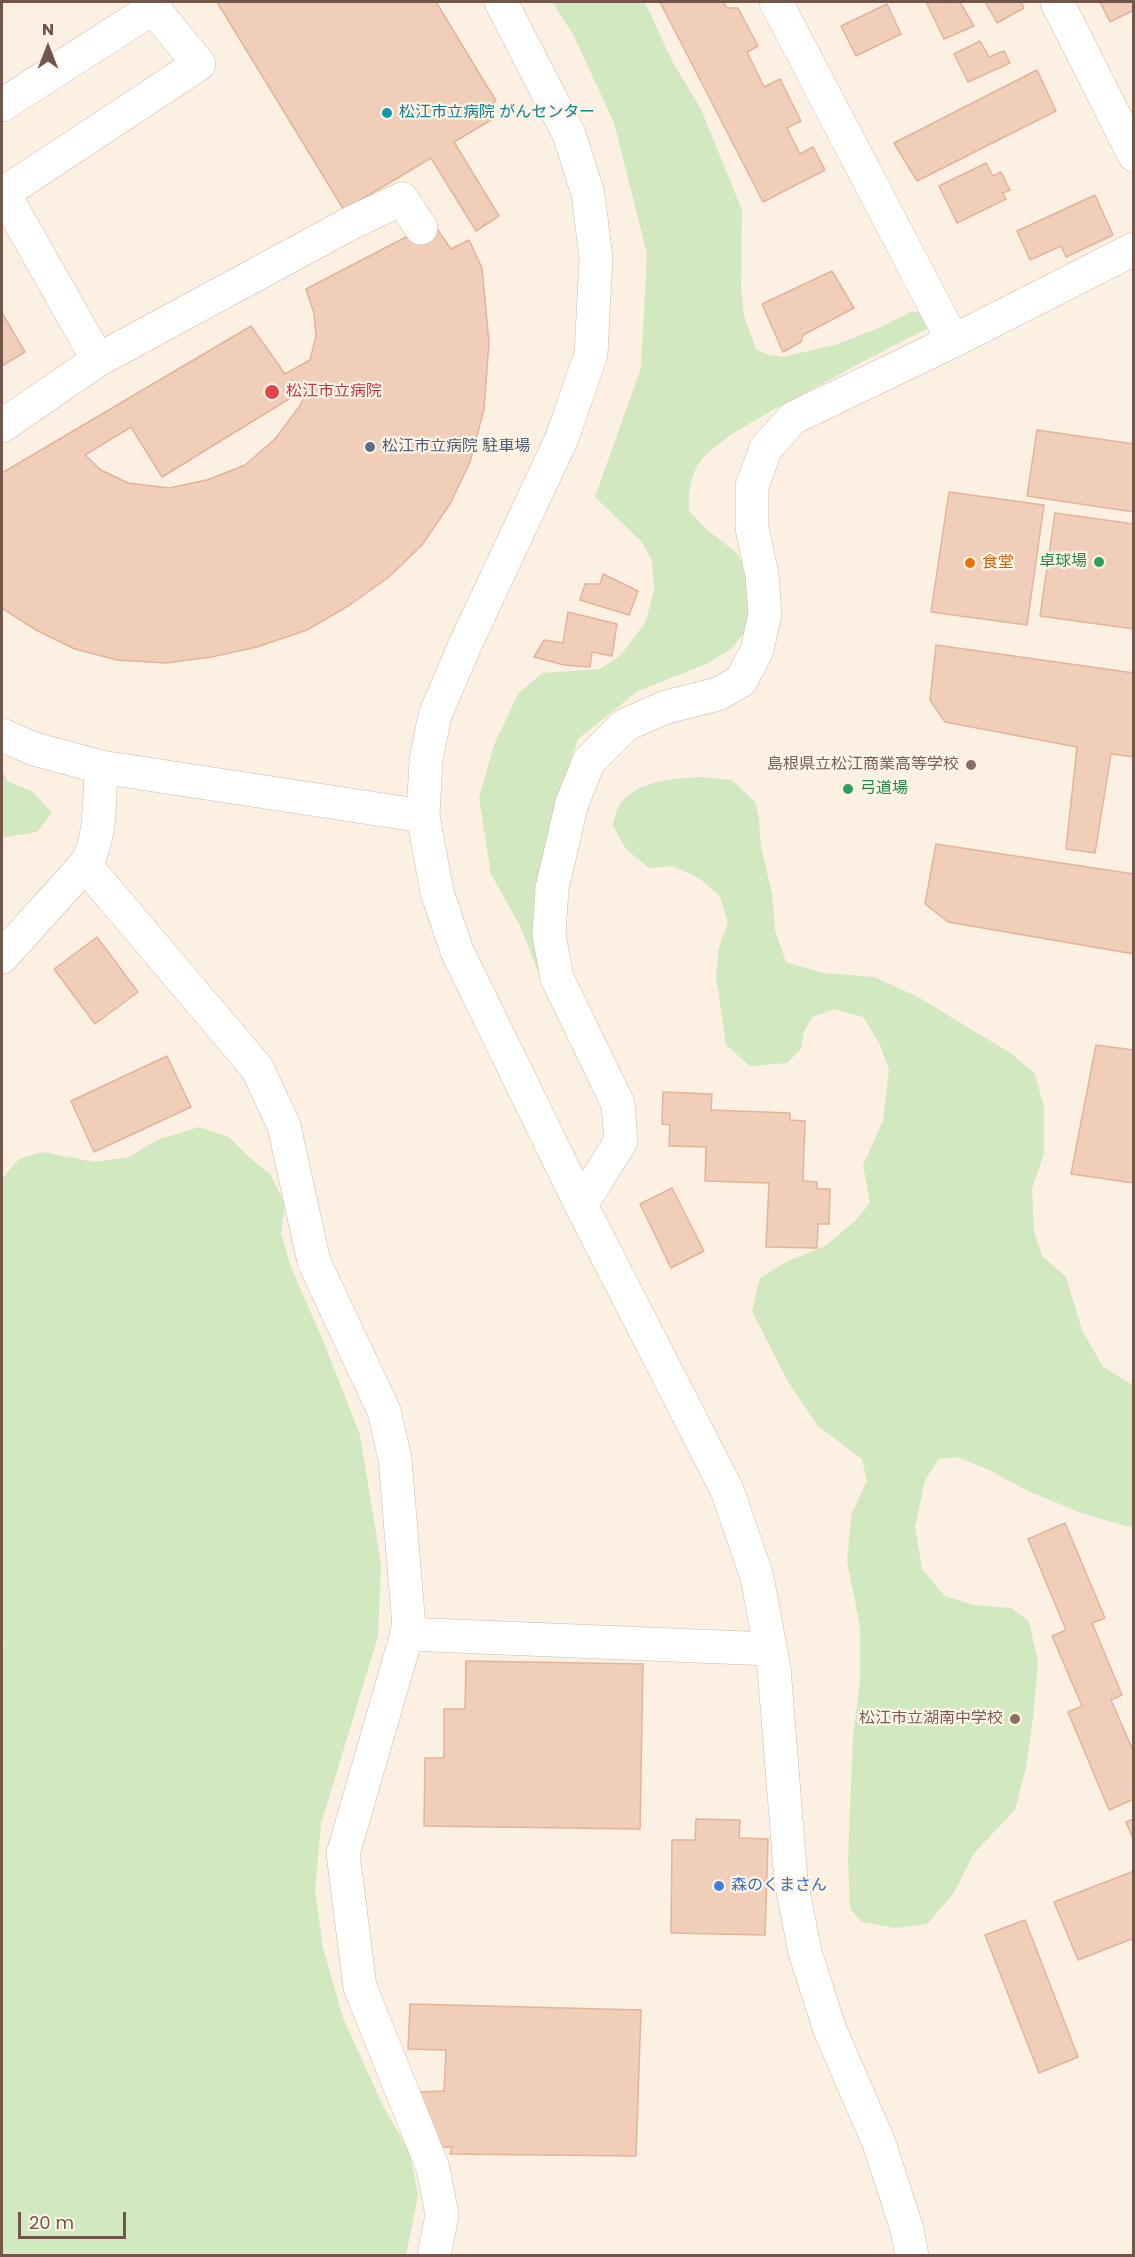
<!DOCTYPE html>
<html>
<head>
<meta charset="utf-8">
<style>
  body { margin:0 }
  #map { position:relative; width:1135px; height:2257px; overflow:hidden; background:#fbf0e1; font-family:Poppins,sans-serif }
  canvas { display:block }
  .frame { position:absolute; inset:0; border:3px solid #715649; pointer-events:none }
  .north { position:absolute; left:18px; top:18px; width:60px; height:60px; -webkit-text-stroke:4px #fff5e7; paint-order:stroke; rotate:0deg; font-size:16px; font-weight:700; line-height:24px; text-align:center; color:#715649 }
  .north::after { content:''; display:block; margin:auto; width:21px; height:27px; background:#715649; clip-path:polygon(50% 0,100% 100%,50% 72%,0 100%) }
  .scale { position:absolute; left:18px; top:2212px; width:108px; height:27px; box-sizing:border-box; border:3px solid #715649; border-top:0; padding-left:8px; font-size:18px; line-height:21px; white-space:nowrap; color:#715649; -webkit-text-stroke:4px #fff5e7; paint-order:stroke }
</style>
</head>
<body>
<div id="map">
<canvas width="1135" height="2257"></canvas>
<div class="frame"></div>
<div class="north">N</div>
<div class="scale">20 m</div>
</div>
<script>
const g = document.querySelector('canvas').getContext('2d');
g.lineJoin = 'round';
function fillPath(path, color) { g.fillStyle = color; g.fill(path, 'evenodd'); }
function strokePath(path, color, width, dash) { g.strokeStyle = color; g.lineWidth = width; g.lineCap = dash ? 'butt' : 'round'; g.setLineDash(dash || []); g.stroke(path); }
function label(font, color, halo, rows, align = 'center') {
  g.font = font + ' Poppins,"Noto Sans JP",sans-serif'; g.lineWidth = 4.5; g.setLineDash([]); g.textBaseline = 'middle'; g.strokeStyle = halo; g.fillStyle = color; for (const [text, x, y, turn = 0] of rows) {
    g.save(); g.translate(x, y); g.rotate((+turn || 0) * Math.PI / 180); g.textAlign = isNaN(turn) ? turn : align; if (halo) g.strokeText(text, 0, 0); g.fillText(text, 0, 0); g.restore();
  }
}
fillPath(new Path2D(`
  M552,2H645L672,61L701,109L742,210L741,287L744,316L756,349L769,355L782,357L835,345L881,327L913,311L925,315L927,329C885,349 846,371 805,393C778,408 716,438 699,463C689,480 688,493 689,511L706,529L737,553L752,581L754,606L744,633L731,649L706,664L638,691L578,739L566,774L562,1005L554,1011L520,926L491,874L479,798L494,745L518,694L542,673L600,669L620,656L645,623L654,591L652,560L641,541L595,497L641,368L647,253L614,123L573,34Z
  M2,770L8,781L33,792L52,813L37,832L2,838Z
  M703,777L732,780L755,802L759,820L761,846L772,894L775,930L786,962L823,973L874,977L918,997L1012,1054L1035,1074L1044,1107V1154L1032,1189L1034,1232L1042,1256L1066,1277L1082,1330L1103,1367L1133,1385V1528L1084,1514L1028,1491L989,1470L958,1457L939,1459L925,1480L915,1527L922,1569L945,1596L973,1605L1011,1608L1029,1621L1038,1662L1033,1718L1026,1767L1015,1810L974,1853L954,1893L927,1924L896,1928L862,1922L850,1909L848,1859L853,1736L860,1682V1626L847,1561L852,1513L867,1481L862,1459L818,1426L788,1382L752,1311L760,1278L786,1262L825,1246L855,1221L870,1203L863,1165L883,1121L889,1070L880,1045L863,1017L834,1009L813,1017L804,1031L801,1049L787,1063L750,1066L726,1045L716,976L719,947L728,923L720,896L700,879L673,866L649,868L626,849L613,826C614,820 615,813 618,808C634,779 675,779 703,777Z
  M199,1127L229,1137L250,1158L270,1174L285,1204L281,1233L291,1267L324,1343L360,1435L381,1564L378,1636L321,1824L315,1891L323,1948L343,2018L383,2106L410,2153L418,2195L406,2256L2,2255V1659L4,1646L2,1627V1179L19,1159L42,1152L95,1162L129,1157L157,1140Z`), '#d1e8c0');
const building = new Path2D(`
  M217,2H436L496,101L486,107L493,119L454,142L499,216L476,231L431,158L344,210Z
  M660,2H723L727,8H738L758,46L747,52L764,87L780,79L801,121L787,128L800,154L813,147L825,170L763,202Z
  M926,2H942V3L960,2L974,26L944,39Z
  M985,2H1021L1024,8L997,23Z
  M1100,2H1134V10L1110,22Z
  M887,4L901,34L856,56L841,26Z
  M980,41L989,57L1004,51L1010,63L968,82L954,54Z
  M1037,70L1056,111L917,181L894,143Z
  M986,163L993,176L1001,172L1010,190L1003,193L1006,199L957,223L939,186Z
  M1095,195L1113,235L1066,257L1061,246L1030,260L1017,231Z
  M433,223L451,249L469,240L482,268L489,342L484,409L470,462L450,504L422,545L389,577L348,606L307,630L257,647L211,657L166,663L117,660L75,649L36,630L2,608V473L251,326L285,374L310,360L316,336L314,313L306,289ZM310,386L299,407L275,439L245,465L207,480L169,488L128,483L101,470L85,455L131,427L162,477Z
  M832,271L854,308L803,335L801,342L783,352L762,304Z
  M2,313L25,352L2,366Z
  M1037,430L1134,444V512L1027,496Z
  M949,492L1044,505L1027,625L931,612Z
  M1055,513L1134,524V629L1040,616Z
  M603,574L638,591L629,615L580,600L585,584H600Z
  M568,612L617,624L612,656L592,652L590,667L564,665L534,657L544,640L563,643Z
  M936,645L1134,673V757L1111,754L1095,853L1066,849L1077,747L945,722L930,700Z
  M936,844L1134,874V954L948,922L925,904Z
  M97,937L138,992L95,1024L54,969Z
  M1096,1045L1134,1050V1183L1071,1174Z
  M167,1056L191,1107L94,1152L71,1101Z
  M663,1092L712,1094L711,1110L790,1113V1120L805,1121L803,1181L817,1182V1189H830L829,1224H818L817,1248L766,1247L769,1183L705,1181L706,1147L669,1146L670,1125L662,1124Z
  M672,1188L704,1251L671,1268L640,1204Z
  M1065,1523L1105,1618L1092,1623L1122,1695L1111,1700L1134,1753V1799L1109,1810L1068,1712L1082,1706L1052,1636L1066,1630L1028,1539Z
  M466,1661L643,1664L640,1829L424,1826L425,1758H444V1709H465Z
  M696,1819L740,1820L739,1838L768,1839L765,1935L671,1933L672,1840H695Z
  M1134,1819V1841L1126,1822Z
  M1134,1871V1938L1078,1960L1054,1902Z
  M1025,1920L1078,2057L1039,2073L985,1935Z
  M410,2004L641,2010L636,2156L450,2154L452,2147H439L419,2092L444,2091L446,2050L408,2049Z`);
fillPath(building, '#f0ceb9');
strokePath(building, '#e2b49a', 1.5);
const minor = new Path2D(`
  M501,2L569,134L588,194L596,258L591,354L562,438L464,647L435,715L426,760L423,816L437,892L457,951L581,1205L727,1490L757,1577L774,1668L791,1881L805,1952L830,2030L879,2143L907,2229L912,2256
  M776,2L953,341
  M1057,2L1134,155
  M2,105L153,8L199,64L4,193
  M2,190L98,360L2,426
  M98,360L351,223L402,199L421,228
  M2,735L34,749L101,767L423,816
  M85,865L257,1068L284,1126L314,1262L384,1411L395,1459L409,1627L343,1854L360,1987L433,2168L442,2215L434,2256
  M2,957L85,865C102,840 99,797 101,767
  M581,1205L621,1141L618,1104L557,978L549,935L552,888L572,803L589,761L625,725L666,707L718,694L741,681L757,650L765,614L762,575L752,528V486L766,448L793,418L953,341L1134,249
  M406,1634L770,1649`);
strokePath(minor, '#cebaab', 34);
strokePath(minor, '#fff', 33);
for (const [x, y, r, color] of [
  [387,113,6,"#0f9aa8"],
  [272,392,8,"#e0444e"],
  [370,447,6,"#5c6f8a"],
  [1099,562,6,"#2e9e5b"],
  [970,563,6,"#e8710a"],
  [971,765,6,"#8d6e63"],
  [848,789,6,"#2e9e5b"],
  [1015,1719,6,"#8d6e63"],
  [719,1886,6,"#3f7fe0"]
]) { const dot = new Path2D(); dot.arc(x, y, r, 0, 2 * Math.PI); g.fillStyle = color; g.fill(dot); strokePath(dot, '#fff5e7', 2); }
label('16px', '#0d838f', '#fff5e7', [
  ["松江市立病院 がんセンター",399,113]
], 'left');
label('16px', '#be3a42', '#fff5e7', [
  ["松江市立病院",286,392]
], 'left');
label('16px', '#4e5e75', '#fff5e7', [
  ["松江市立病院 駐車場",382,447]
], 'left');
label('16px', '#27864d', '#fff5e7', [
  ["卓球場",1087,562],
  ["弓道場",860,789,"left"]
], 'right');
label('16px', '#c56008', '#fff5e7', [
  ["食堂",982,563]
], 'left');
label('16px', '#785e54', '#fff5e7', [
  ["島根県立松江商業高等学校",959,765],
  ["松江市立湖南中学校",1003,1719]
], 'right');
label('16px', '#366cbe', '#fff5e7', [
  ["森のくまさん",731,1886]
], 'left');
</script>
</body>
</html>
